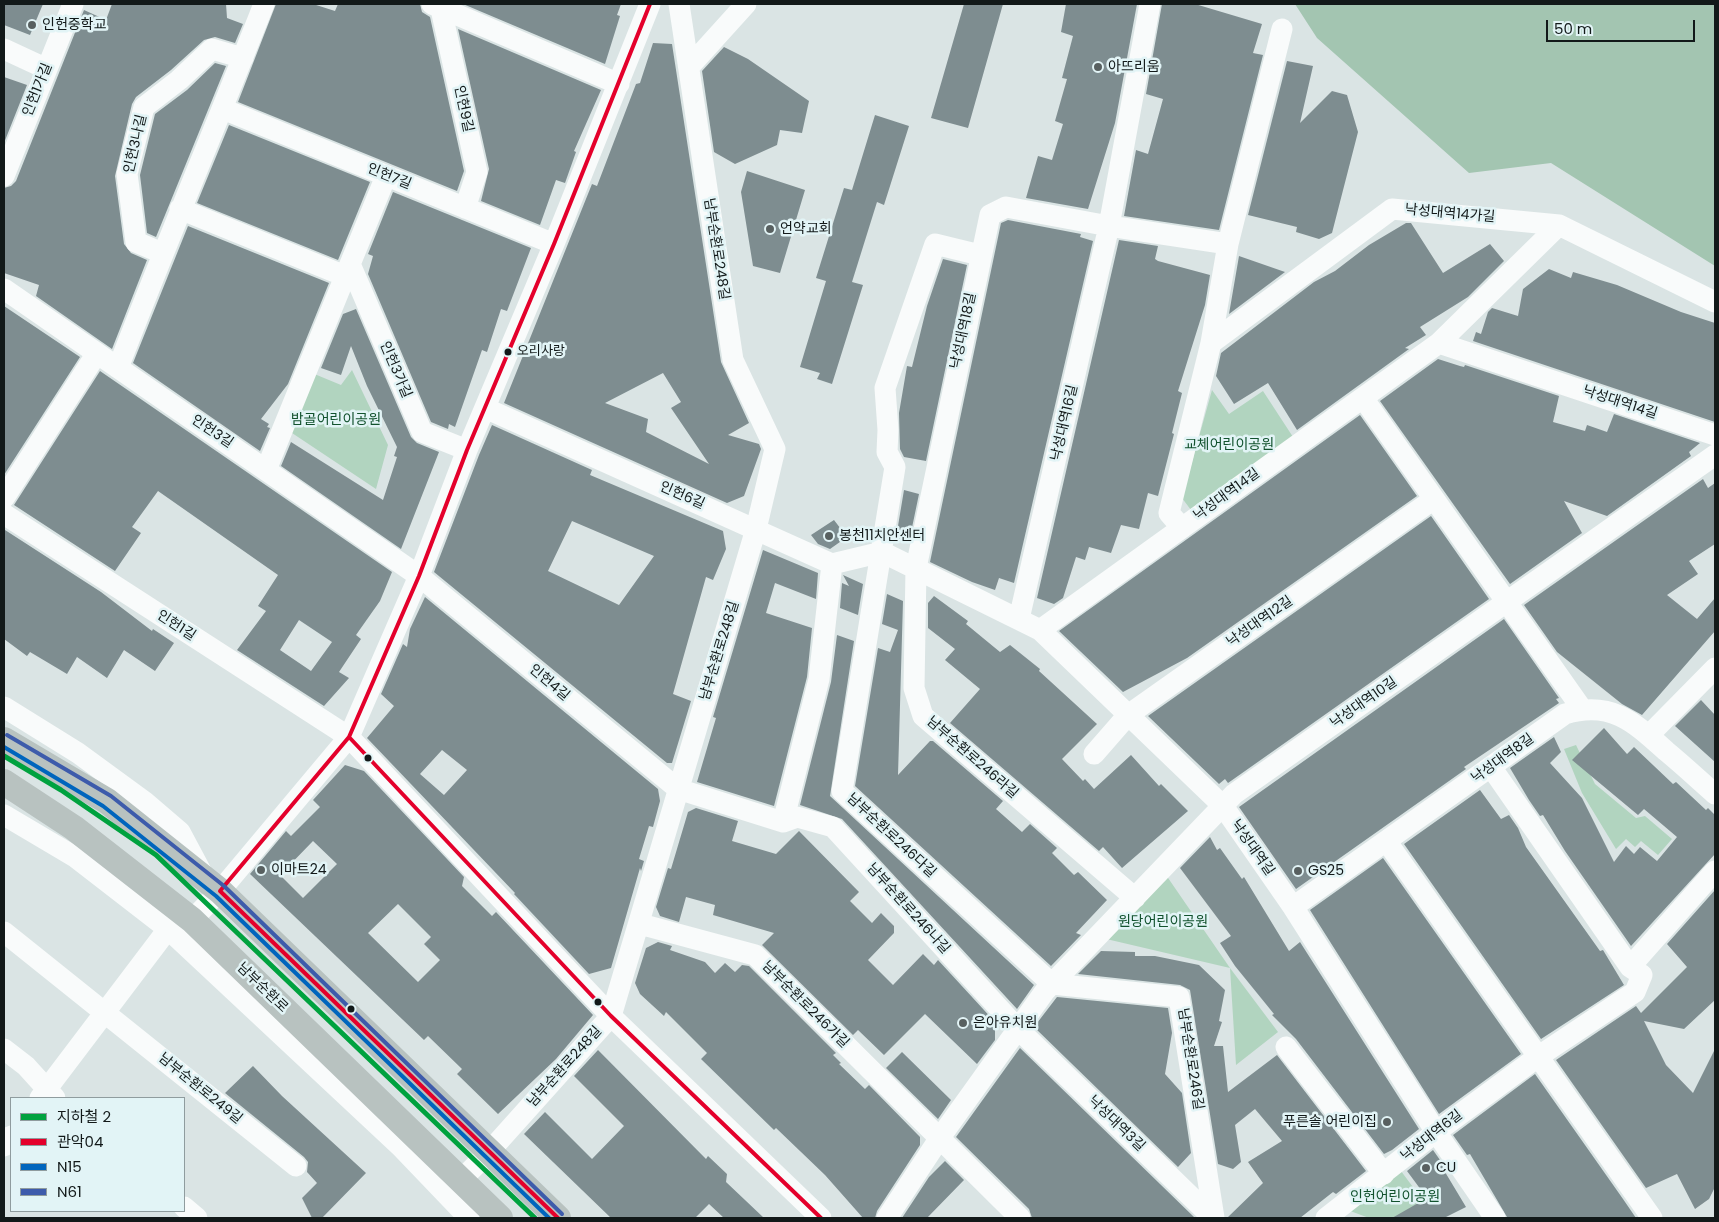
<!DOCTYPE html>
<html>
<head>
<meta charset="utf-8">
<style>
  body { margin:0 }
  #map { position:relative; width:1719px; height:1222px; overflow:hidden; background:#dae4e4; font-family:Poppins,"Noto Sans KR",sans-serif }
  canvas { display:block }
  .frame { position:absolute; inset:0; border:5px solid #121919; pointer-events:none }
  .legend { position:absolute; left:10px; top:1097px; width:175px; height:115px; box-sizing:border-box; background:#e2f4f6; border:1px solid #8f9c9e; margin:0; padding:6px 9px; list-style:none; font-size:15px; color:#121919 }
  .legend li { display:flex; align-items:center; gap:10px; height:25px }
  .legend b { width:25px; border:1px solid #8f9c9e }
  .scale { position:absolute; left:1546px; top:20px; width:149px; height:22px; box-sizing:border-box; border:2px solid #121919; border-top:0; padding-left:6px; font-size:15px; line-height:18px; white-space:nowrap; color:#121919; -webkit-text-stroke:4px #e2f4f6; paint-order:stroke }
</style>
</head>
<body>
<div id="map">
<canvas width="1719" height="1222"></canvas>
<div class="frame"></div>
<ul class="legend">
<li><b style="height:6px;background:#00a23f"></b>지하철 2</li>
<li><b style="height:6px;background:#e4002b"></b>관악04</li>
<li><b style="height:6px;background:#0065bd"></b>N15</li>
<li><b style="height:6px;background:#3d5bab"></b>N61</li>
</ul>
<div class="scale">50 m</div>
</div>
<script>
const g = document.querySelector('canvas').getContext('2d');
g.lineJoin = 'round';
function fillPath(path, color) { g.fillStyle = color; g.fill(path, 'evenodd'); }
function strokePath(path, color, width, dash) { g.strokeStyle = color; g.lineWidth = width; g.lineCap = dash ? 'butt' : 'round'; g.setLineDash(dash || []); g.stroke(path); }
function label(font, color, halo, rows, align = 'center') {
  g.font = font + ' Poppins,"Noto Sans KR",sans-serif'; g.lineWidth = 5; g.setLineDash([]); g.textBaseline = 'middle'; g.strokeStyle = halo; g.fillStyle = color; for (const [text, x, y, turn = 0] of rows) {
    g.save(); g.translate(x, y); g.rotate((+turn || 0) * Math.PI / 180); g.textAlign = isNaN(turn) ? turn : align; if (halo) g.strokeText(text, 0, 0); g.fillText(text, 0, 0); g.restore();
  }
}
fillPath(new Path2D(`
  M352,370L388,445L376,489L289,431L312,373L341,385Z
  M1212,390L1229,414L1263,391L1293,437L1191,510L1182,498Z
  M1576,745L1595,784L1636,818L1645,816L1672,839L1658,855L1641,841L1635,847L1626,839L1616,849L1582,793L1564,749Z
  M1166,875L1230,968L1278,1032L1236,1065L1230,968L1102,938Z
  M1398,1167L1436,1218H1369L1345,1209Z`), '#b1d4bf');
fillPath(new Path2D(`
  M1295,4H1715V266L1551,163L1469,173L1317,38Z`), '#a3c5b1');
fillPath(new Path2D(`
  M4,4H43L30,35L4,25Z
  M112,4H226L227,18L243,24L235,43L215,37L204,40L171,70L136,97L132,104L115,176L124,244L131,253L147,260L112,349L36,296L39,285L4,273V188L11,186L16,181L84,10L106,20Z
  M276,4H313L335,11L338,4H420L422,12L430,17L464,171L457,191L238,102Z
  M463,4H621L617,15L620,16L605,64Z
  M964,4H1003L968,128L931,118Z
  M1066,4H1137L1115,123L1088,209L1026,198L1038,156L1052,160L1063,124L1055,121L1067,79L1062,78L1073,36L1061,32Z
  M1162,4H1195L1262,24L1253,53L1263,55L1219,230L1124,216L1136,150L1148,154L1163,99L1146,94Z
  M458,29L601,90L574,151L576,152L565,183L556,180L540,225L481,201L489,169Z
  M653,43L672,44L721,362L749,423L728,435L759,444L761,449L744,496L727,503L504,403L592,184L597,186L636,84L640,83ZM663,373L681,402L671,408L709,464L646,432L648,419L605,403Z
  M724,47L748,59L809,101L802,133L780,130L777,145L735,164L714,152L702,71Z
  M1287,61L1313,66L1300,123L1332,91L1347,95L1358,132L1332,233L1319,239L1296,232L1297,227L1248,215Z
  M215,63L226,66L156,237L147,233L140,175L155,114L187,90Z
  M4,77L27,85L4,143Z
  M875,115L909,126L884,205L877,202L852,282L863,285L832,384L817,379L820,373L800,367L826,281L816,278L844,188L852,190Z
  M229,125L370,182L338,260L197,203Z
  M747,171L805,190L780,273L753,266L741,192Z
  M393,192L531,248L507,311L501,309L487,352L482,350L455,427L449,424L448,429L431,422L368,274L373,256L368,254Z
  M1008,220L1081,234L1080,237L1093,241L1014,583L999,578L995,590L972,582L930,562L1001,223Z
  M1406,223H1411L1443,273L1490,244L1504,261L1468,297L1420,327L1426,335L1405,348L1409,349L1297,430L1268,383L1234,404L1216,376L1221,353L1314,282L1335,271L1369,245Z
  M188,226L329,283L288,384L261,419L269,424L267,427L270,428L260,451L133,363Z
  M1119,240L1158,246L1155,259L1158,261L1210,275L1205,305L1178,391L1182,393L1172,433L1174,434L1158,496L1148,493L1139,529L1121,525L1111,553L1089,547L1085,560L1076,557L1063,598L1054,604L1037,598Z
  M1239,256L1285,272L1229,314Z
  M943,259L967,265L926,461L904,457L900,449L899,413L907,366L912,367L927,306Z
  M1549,269L1571,278L1573,272L1617,285L1681,312L1715,323V422L1473,341L1476,332L1481,334L1488,312L1492,308L1518,316L1523,289Z
  M4,306L80,357L4,475Z
  M356,309L411,437L417,443L439,452L401,549L281,466L291,442L383,500L397,457L394,456L397,447L367,386L351,346L341,375L321,368L343,314Z
  M1438,359L1460,366L1464,367L1465,365L1559,396L1553,422L1585,431L1587,425L1607,432L1614,414L1700,443L1689,452L1691,456L1607,516L1564,501L1582,533L1510,584L1380,401Z
  M100,371L392,572L380,601L356,635L361,639L339,672L349,678L324,706L237,650L266,611L258,606L278,575L158,491L132,527L141,533L115,571L14,505ZM299,620L332,642L311,671L280,650Z
  M1360,415L1417,496L1187,658L1123,692L1059,631Z
  M492,425L592,470L590,475L723,531L726,549L713,580L706,577L673,694L691,701L672,763H667L434,572L479,455ZM572,521L654,556L619,605L548,571Z
  M1703,479L1708,488L1715,483V544L1689,561L1698,574L1667,595L1697,619L1715,598V631L1642,715L1622,704L1557,652L1524,605Z
  M904,490L919,494L909,542L896,538Z
  M1431,516L1489,599L1228,783L1225,779L1219,784L1148,716Z
  M834,520L847,537L830,549L818,544L811,535Z
  M5,530L101,592L152,631L153,629L174,643L155,671L124,650L107,678L77,657L67,674L30,652L27,656L4,639Z
  M763,550L818,573L816,599L775,583L766,613L812,628L807,677L774,806L697,782L716,718L713,717Z
  M843,575L863,584L858,615L840,608L842,583L849,586Z
  M887,594L903,601L898,775L930,741H933L1003,801L996,809L1022,832L1030,824L1057,848L1052,853L1074,875L1078,872L1107,900L1076,933L1081,935L1051,966L855,786L878,648L890,652L898,630L882,624Z
  M934,596L968,621L966,624L1000,652L1010,645L1040,669L1039,671L1097,724L1062,759L1083,781L1085,779L1094,789L1131,755L1159,786L1161,784L1188,811L1122,868L1103,847L1099,851L950,723L980,689L945,660L955,649L928,628V603Z
  M425,597L658,789L660,801L653,827L649,826L639,859L644,861L641,871L640,868L611,968L589,974L514,894L515,893L367,738L394,706L381,694L403,644L407,647L410,629ZM442,750L467,770L444,795L420,774Z
  M1504,619L1559,698L1556,699L1559,703L1464,767L1466,769L1296,889L1239,807Z
  M837,635L854,641L830,796L1034,985L1017,1009L842,819L800,805L831,682Z
  M1701,700L1715,715V762L1675,726Z
  M1604,728L1627,754L1634,747L1673,784L1676,782L1706,810L1708,808L1715,815V854L1631,946L1565,851L1543,815L1540,816L1529,800L1510,768L1554,737L1561,752L1550,763L1582,798L1614,862L1626,846L1634,854L1640,847L1657,861L1677,837L1644,809L1638,815L1572,760Z
  M345,765L364,771L464,877L462,886L492,916L496,912L593,1015L556,1059L498,1114L457,1074L462,1069L428,1036L424,1040L250,874L286,831L291,836L320,807L313,800ZM313,841L337,864L303,898L280,875ZM398,904L431,937L424,944L440,960L418,982L368,933Z
  M1480,790L1501,819L1509,815L1518,828L1526,847L1600,951L1603,950L1624,985L1541,1039L1404,844Z
  M696,808L738,821L732,841L776,854L799,831L859,892L850,901L872,923L881,913L894,926V933L868,960L893,985L923,954L934,965L938,960L995,1022V1040L977,1064L925,1014L884,1055L858,1030L853,1035L762,945L774,933L713,915L715,905L686,897L679,922L660,916L656,907L668,868L671,869L688,812Z
  M1210,837L1217,850L1220,848L1242,879L1244,877L1289,951L1300,942L1419,1129L1392,1150L1384,1154L1296,1039L1272,1015L1274,1014L1235,966L1220,943L1231,936L1180,868Z
  M1383,858L1521,1054L1439,1114L1310,910Z
  M1715,890V1000L1684,1029L1644,1021L1666,1065L1693,1093L1715,1049V1187L1709,1199L1695,1209L1677,1174L1646,1188L1556,1060L1636,1006L1641,1013L1687,967L1667,944Z
  M658,942L672,946L670,950L705,962L715,973L725,963L735,972L742,965L749,966L836,1053L833,1055L841,1063L839,1064L865,1089L869,1085L920,1137V1145L877,1211L875,1218H863L825,1175L776,1128L774,1130L701,1059L707,1053L666,1012L664,1016L640,994L635,983L646,948Z
  M1101,951L1135,952V956H1155L1199,965L1225,990L1219,1021L1222,1022L1214,1046H1223L1228,1092L1277,1055L1366,1171L1336,1194L1333,1192L1300,1218H1227L1263,1183L1248,1162L1282,1141L1255,1109L1235,1125L1241,1162L1233,1169L1218,1164L1190,990L1180,985L1078,974Z
  M1057,997L1168,1008L1172,1033L1165,1074L1182,1093L1191,1153L1178,1167L1034,1027Z
  M1020,1048L1195,1218H1032L1029,1209L956,1137Z
  M598,1050L706,1159L708,1156L727,1174L726,1182L764,1218H724L709,1204L695,1218H611L524,1134L545,1112L592,1159L624,1126L574,1076Z
  M902,1052L951,1100L938,1119L886,1068Z
  M253,1066L282,1096L366,1173L322,1218H312L302,1198L317,1183L307,1172L308,1162L304,1157L225,1093Z
  M1535,1074L1623,1199L1636,1218L1507,1217L1470,1154L1467,1155L1453,1135Z
  M1433,1150L1447,1170L1445,1172L1466,1207L1444,1218H1392L1427,1198L1407,1171Z
  M945,1161L964,1180L927,1218H902L929,1177Z`), '#7e8d90');
strokePath(new Path2D(`
  M432,4L619,84
  M441,9L477,172L465,208
  M4,49L47,69
  M689,67L746,4
  M223,109L554,244
  M4,176L73,4
  M180,209L345,276
  M162,253L136,242L127,174L144,107L179,80L212,49L243,58
  M980,255L935,244L885,388L888,430L887,452L895,467L842,791L1052,984L1179,997L1214,1218
  M350,264L422,432L467,450
  M4,289L419,576L678,789L783,822L797,817L833,827L1018,1029L1213,1218
  M1211,343L1392,209L1559,225L1715,302
  M1439,343L1715,435
  M118,368C165,246 216,126 264,4
  M1363,398L1582,709
  M485,408L832,564L882,552L1040,630L1223,806L1293,907L1436,1132L1495,1218
  M266,470L386,176
  M4,498L97,353
  M4,514L349,737L611,1016L821,1218
  M1182,528L1169,513L1211,343L1228,244L1282,29
  M1019,619L1109,226L1150,4
  M1040,630L1439,343L1559,225
  M4,707L78,753L145,802L180,832L204,877
  M1649,735L1715,668
  M1094,754L1128,715L1434,499
  M4,815L75,857L168,929L400,1146L469,1218
  M783,822L819,679L832,564
  M1387,842L1652,1218
  M1135,898L923,716L914,688L916,568L990,215L1006,207L1109,226L1228,244
  M1293,907L1565,714C1611,700 1634,722 1666,751C1683,765 1699,780 1715,794
  M192,920L220,891L349,737L419,576L467,450L554,244L650,4
  M640,924L755,955L1020,1218
  M4,932L296,1166
  M1630,967L1715,871
  M1286,1047L1384,1174
  M4,1049L26,1066L55,1098
  M40,1098L168,929
  M4,1146L11,1136
  M461,1180L489,1152L611,1016L756,529L775,449L733,360L679,4
  M184,1207L197,1218
  M887,1218L939,1139L1045,991L1234,794L1715,455
  M1326,1218L1436,1132L1539,1056L1635,992L1642,975L1630,967L1491,767`), '#f9fbfb', 21);
strokePath(new Path2D(`
  M4,740L107,801L220,891L558,1218
  M4,782L74,828L192,920L500,1218`), '#b8c2c0', 26);
strokePath(new Path2D(`
  M349,737L611,1016L821,1218
  M558,1218L220,891L349,737L419,576L467,450L554,244L650,4`), '#e4002b', 4);
strokePath(new Path2D(`
  M4,747L103,806L216,896L549,1218`), '#0065bd', 4);
strokePath(new Path2D(`
  M7,735L111,796L224,886L562,1214`), '#3d5bab', 4);
strokePath(new Path2D(`
  M4,756L61,790L156,855L535,1218`), '#00a23f', 5);
for (const [x, y, r, color] of [
  [32,25,5,"#586060"],
  [1098,67,5,"#586060"],
  [770,229,5,"#586060"],
  [508,352,4.5,"#121919"],
  [829,536,5,"#586060"],
  [368,758,4.5,"#121919"],
  [261,870,5,"#586060"],
  [1298,871,5,"#586060"],
  [598,1002,4.5,"#121919"],
  [351,1009,4.5,"#121919"],
  [963,1023,5,"#586060"],
  [1387,1122,5,"#586060"],
  [1426,1168,5,"#586060"]
]) { const dot = new Path2D(); dot.arc(x, y, r, 0, 2 * Math.PI); g.fillStyle = color; g.fill(dot); strokePath(dot, '#e2f4f6', 2); }
label('13px', '#121919', '#e2f4f6', [
  ["오리사랑",517,352]
], 'left');
label('14px', '#121919', '#e2f4f6', [
  ["인헌중학교",42,25],
  ["아뜨리움",1108,67],
  ["언약교회",780,229],
  ["봉천11치안센터",839,536],
  ["이마트24",271,870],
  ["GS25",1308,871],
  ["은아유치원",973,1023],
  ["푸른솔 어린이집",1377,1122,"right"],
  ["CU",1436,1168]
], 'left');
label('14px', '#121919', '#e2f4f6', [
  ["인헌1가길",38,90,-68],
  ["인헌9길",463,109,78],
  ["인헌3나길",136,144,-77],
  ["인헌7길",389,177,22],
  ["낙성대역14가길",1450,214,5],
  ["남부순환로248길",716,249,81],
  ["낙성대역18길",964,331,-78],
  ["인헌3가길",395,370,67],
  ["낙성대역14길",1620,403,18],
  ["낙성대역16길",1065,423,-77],
  ["인헌3길",212,432,34],
  ["낙성대역14길",1227,495,-36],
  ["인헌6길",682,496,24],
  ["낙성대역12길",1260,622,-35],
  ["인헌1길",176,626,33],
  ["남부순환로248길",720,651,-73],
  ["인헌4길",549,683,40],
  ["낙성대역10길",1364,703,-35],
  ["남부순환로246라길",972,758,41],
  ["낙성대역8길",1503,759,-36],
  ["남부순환로246다길",891,836,43],
  ["낙성대역길",1252,848,55],
  ["남부순환로246나길",908,909,48],
  ["남부순환로",262,988,44],
  ["남부순환로246가길",805,1005,45],
  ["남부순환로246길",1190,1059,81],
  ["남부순환로248길",565,1067,-48],
  ["남부순환로249길",200,1089,39],
  ["낙성대역3길",1116,1124,44],
  ["낙성대역6길",1432,1136,-38]
]);
label('14px', '#12522e', '#e2f4f6', [
  ["밤골어린이공원",336,420],
  ["교체어린이공원",1229,445],
  ["원당어린이공원",1163,922],
  ["인헌어린이공원",1395,1197]
]);
</script>
</body>
</html>
